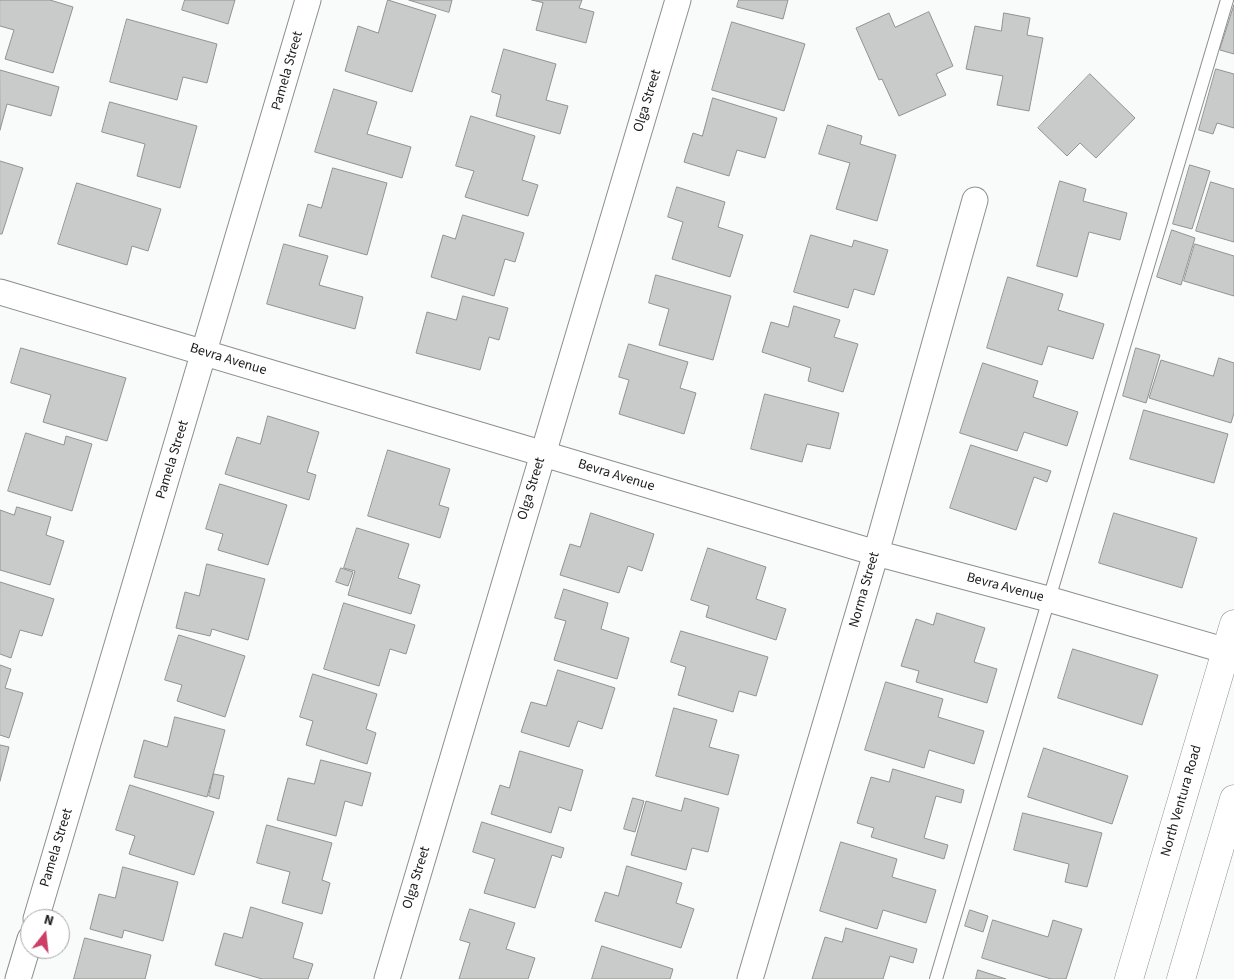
<!DOCTYPE html>
<html>
<head>
<meta charset="utf-8">
<style>
  body { margin:0 }
  #map { position:relative; width:1234px; height:979px; overflow:hidden; background:#f8fbf9; font-family:"Source Sans 3",sans-serif }
  canvas { display:block }
  .north { position:absolute; left:20px; top:909px; width:50px; height:50px; box-sizing:border-box; background:#fff; border:1px solid #a3a4a4; border-radius:50%; rotate:16deg; font-size:14px; font-weight:700; line-height:20px; text-align:center; color:#1a1b1b }
  .north::after { content:''; display:block; margin:auto; width:18px; height:22px; background:#cc3e66; clip-path:polygon(50% 0,100% 100%,50% 72%,0 100%) }
</style>
</head>
<body>
<div id="map">
<canvas width="1234" height="979"></canvas>
<div class="north">N</div>
</div>
<script>
const g = document.querySelector('canvas').getContext('2d');
g.lineJoin = 'round';
function fillPath(path, color) { g.fillStyle = color; g.fill(path, 'evenodd'); }
function strokePath(path, color, width, dash) { g.strokeStyle = color; g.lineWidth = width; g.lineCap = dash ? 'butt' : 'round'; g.setLineDash(dash || []); g.stroke(path); }
function label(font, color, halo, rows, align = 'center') {
  g.font = font + ' "Source Sans 3",sans-serif'; g.lineWidth = 4.5; g.setLineDash([]); g.textBaseline = 'middle'; g.strokeStyle = halo; g.fillStyle = color; for (const [text, x, y, turn = 0] of rows) {
    g.save(); g.translate(x, y); g.rotate((+turn || 0) * Math.PI / 180); g.textAlign = isNaN(turn) ? turn : align; if (halo) g.strokeText(text, 0, 0); g.fillText(text, 0, 0); g.restore();
  }
}
const building = new Path2D(`
  M0,0H50L73,7L53,73L5,59L14,30L0,26Z
  M185,0H235L228,24L182,10Z
  M388,0L436,15L412,92L345,71L358,26L378,33Z
  M409,0H452L449,12Z
  M532,0H582L579,8L594,12L586,43L536,30L543,3Z
  M739,0H788L783,19L737,7Z
  M1234,5V54L1220,50Z
  M929,12L953,66L936,74L946,95L899,116L882,79L879,80L856,28L889,13L895,27Z
  M1004,13L1030,18L1027,35L1043,38L1029,111L997,105L1003,76L966,69L975,26L1001,31Z
  M127,19L217,44L207,83L183,77L177,100L110,82Z
  M732,22L805,44L784,111L712,90Z
  M504,49L556,64L546,100L568,106L560,134L496,116L501,95L492,92Z
  M1216,69L1234,74V128L1217,123L1213,134L1199,130Z
  M0,70L59,87L51,116L7,104L0,130Z
  M1090,74L1135,118L1096,158L1080,143L1067,156L1038,128Z
  M334,89L377,102L367,134L411,147L402,178L315,152Z
  M713,98L777,118L765,158L737,150L729,176L684,162L693,133L702,136Z
  M110,102L197,126L180,188L137,176L145,144L102,132Z
  M471,116L535,136L522,180L538,185L528,216L465,197L474,171L456,166Z
  M828,125L862,136L860,144L896,155L877,221L836,209L850,163L819,154Z
  M0,161L23,168L2,234H0Z
  M1190,165L1210,171L1192,229L1173,224Z
  M333,168L387,183L367,255L299,236L308,204L321,208Z
  M1060,181L1086,189L1083,201L1127,213L1120,240L1089,232L1077,277L1037,266Z
  M1211,182L1234,189V242L1196,231Z
  M77,183L161,209L148,251L132,246L127,265L58,244Z
  M677,187L725,202L718,227L743,235L730,277L672,259L683,222L668,217Z
  M463,215L524,233L515,262L505,259L494,296L431,277L443,235L455,239Z
  M1172,230L1195,238L1181,285L1157,277Z
  M811,235L852,247L854,240L888,250L874,295L854,289L848,308L794,292Z
  M284,244L328,256L319,285L363,297L355,329L267,304Z
  M1195,244L1234,256V296L1184,281Z
  M656,275L731,296L713,360L659,345L669,309L649,303Z
  M1008,277L1063,294L1058,310L1104,324L1093,359L1048,346L1042,365L987,348Z
  M463,296L508,308L499,340L489,337L480,370L416,353L427,312L456,320Z
  M794,306L840,320L834,337L858,344L843,392L808,381L811,368L762,352L771,322L788,327Z
  M629,344L688,362L680,388L696,393L684,434L619,414L629,380L619,377Z
  M21,348L126,378L107,441L43,422L51,395L11,383Z
  M1136,348L1160,355L1146,403L1123,396Z
  M1219,358L1234,363V413L1231,423L1149,398L1161,360L1213,376Z
  M983,363L1038,381L1033,397L1078,412L1067,446L1024,432L1017,451L960,433Z
  M765,394L839,413L830,449L807,444L802,462L751,449Z
  M1144,410L1228,434L1214,483L1130,459Z
  M268,416L319,432L307,472L316,475L309,500L225,474L237,437L260,444Z
  M26,433L64,445L66,436L92,444L72,511L8,491Z
  M971,445L1051,471L1047,482L1034,477L1016,530L950,508Z
  M388,450L450,469L439,505L449,508L440,538L368,516Z
  M220,484L287,505L268,565L218,550L223,534L206,529Z
  M17,507L51,517L46,535L64,541L50,585L0,570V510L14,515Z
  M591,513L654,534L642,571L628,566L619,593L560,575L570,544L580,547Z
  M1114,513L1197,538L1182,588L1099,563Z
  M357,528L409,544L398,578L420,585L411,614L348,595L355,571L344,568Z
  M708,548L766,567L756,599L786,609L776,640L706,617L709,606L691,600Z
  M207,564L265,579L248,640L212,629L210,636L176,628L185,592L199,596Z
  M341,568L353,572L348,586L336,582Z
  M0,582L54,599L42,636L20,630L11,658L0,654Z
  M564,589L608,603L601,629L629,638L617,679L554,660L566,621L555,618Z
  M344,603L415,625L406,654L390,649L379,686L324,669Z
  M937,613L985,628L974,662L997,669L987,703L916,682L919,671L901,666L916,619L933,625Z
  M681,631L768,657L756,696L739,691L733,712L678,695L686,667L671,662Z
  M179,635L245,656L225,717L177,701L182,685L165,680Z
  M1073,649L1158,675L1142,725L1058,698Z
  M0,665L11,669L5,688L23,693L9,738L0,735Z
  M558,670L615,688L602,729L578,721L569,747L521,732L531,702L546,706Z
  M313,674L377,694L366,729L376,733L367,764L306,745L313,721L300,717Z
  M886,682L943,699L938,717L984,731L974,764L929,750L924,768L865,750Z
  M674,708L717,720L709,747L739,755L728,795L656,776Z
  M175,717L225,730L207,797L134,777L144,740L167,747Z
  M0,745L9,747L0,781Z
  M1044,748L1128,776L1112,824L1028,797Z
  M520,751L583,770L571,811L559,807L551,833L491,814L500,785L509,788Z
  M321,760L371,773L362,806L345,801L336,836L277,820L288,778L314,784Z
  M893,769L964,790L961,803L936,796L924,838L948,845L944,859L871,837L874,828L857,823L871,777L889,782Z
  M214,774L224,776L219,799L209,796Z
  M130,785L214,812L194,875L129,854L135,836L116,830Z
  M633,798L644,801L635,832L624,829Z
  M685,798L719,808L708,852L692,848L686,870L631,855L646,801L681,811Z
  M1023,813L1102,833L1087,887L1065,882L1069,864L1014,850Z
  M482,822L564,848L561,858L552,855L535,908L484,893L495,859L473,852Z
  M267,825L332,843L322,880L330,883L322,914L282,903L290,872L257,863Z
  M841,842L897,859L892,877L936,890L926,923L883,910L877,929L820,911Z
  M627,866L682,883L676,903L694,909L681,948L595,921L605,892L618,896Z
  M123,867L178,882L163,941L124,930L122,938L90,929L99,894L115,898Z
  M251,907L303,923L293,958L313,964L308,979H262L215,965L224,933L242,938Z
  M470,909L515,923L506,949L535,958L528,979H459L470,943L460,940Z
  M970,910L988,916L983,932L965,926Z
  M993,920L1048,937L1053,920L1082,929L1066,979H1051L982,958Z
  M846,928L917,949L913,963L890,956L883,979H812L825,937L842,942Z
  M85,938L151,955L145,979H74Z
  M602,946L673,969L670,979H592Z
  M978,970L1006,979H976Z`);
fillPath(building, '#c8cbc9');
strokePath(building, '#909491', 1);
const lane = new Path2D(`
  M936,979L1227,0`);
const street = new Path2D(`
  M0,292L876,553L1048,599L1234,653
  M36,919L308,0
  M18,979L30,939
  M387,979L678,0
  M750,979L876,553L975,200`);
const secondary = new Path2D(`
  M1129,979L1234,624
  M1181,979L1234,799`);
strokePath(lane, '#8c8f8d', 14);
strokePath(street, '#8c8f8d', 27);
strokePath(secondary, '#8c8f8d', 29);
strokePath(lane, '#fff', 12);
strokePath(street, '#fff', 25);
strokePath(secondary, '#fff', 28);
label('14px', '#1a1b1b', '#fff', [
  ["Pamela Street",288,71,-74],
  ["Olga Street",648,101,-73],
  ["Bevra Avenue",228,360,17],
  ["Pamela Street",173,460,-73],
  ["Bevra Avenue",616,476,17],
  ["Olga Street",532,489,-73],
  ["Bevra Avenue",1005,588,15],
  ["Norma Street",865,590,-74],
  ["North Ventura Road",1182,801,-74],
  ["Pamela Street",57,848,-73],
  ["Olga Street",417,878,-73]
]);
</script>
</body>
</html>
